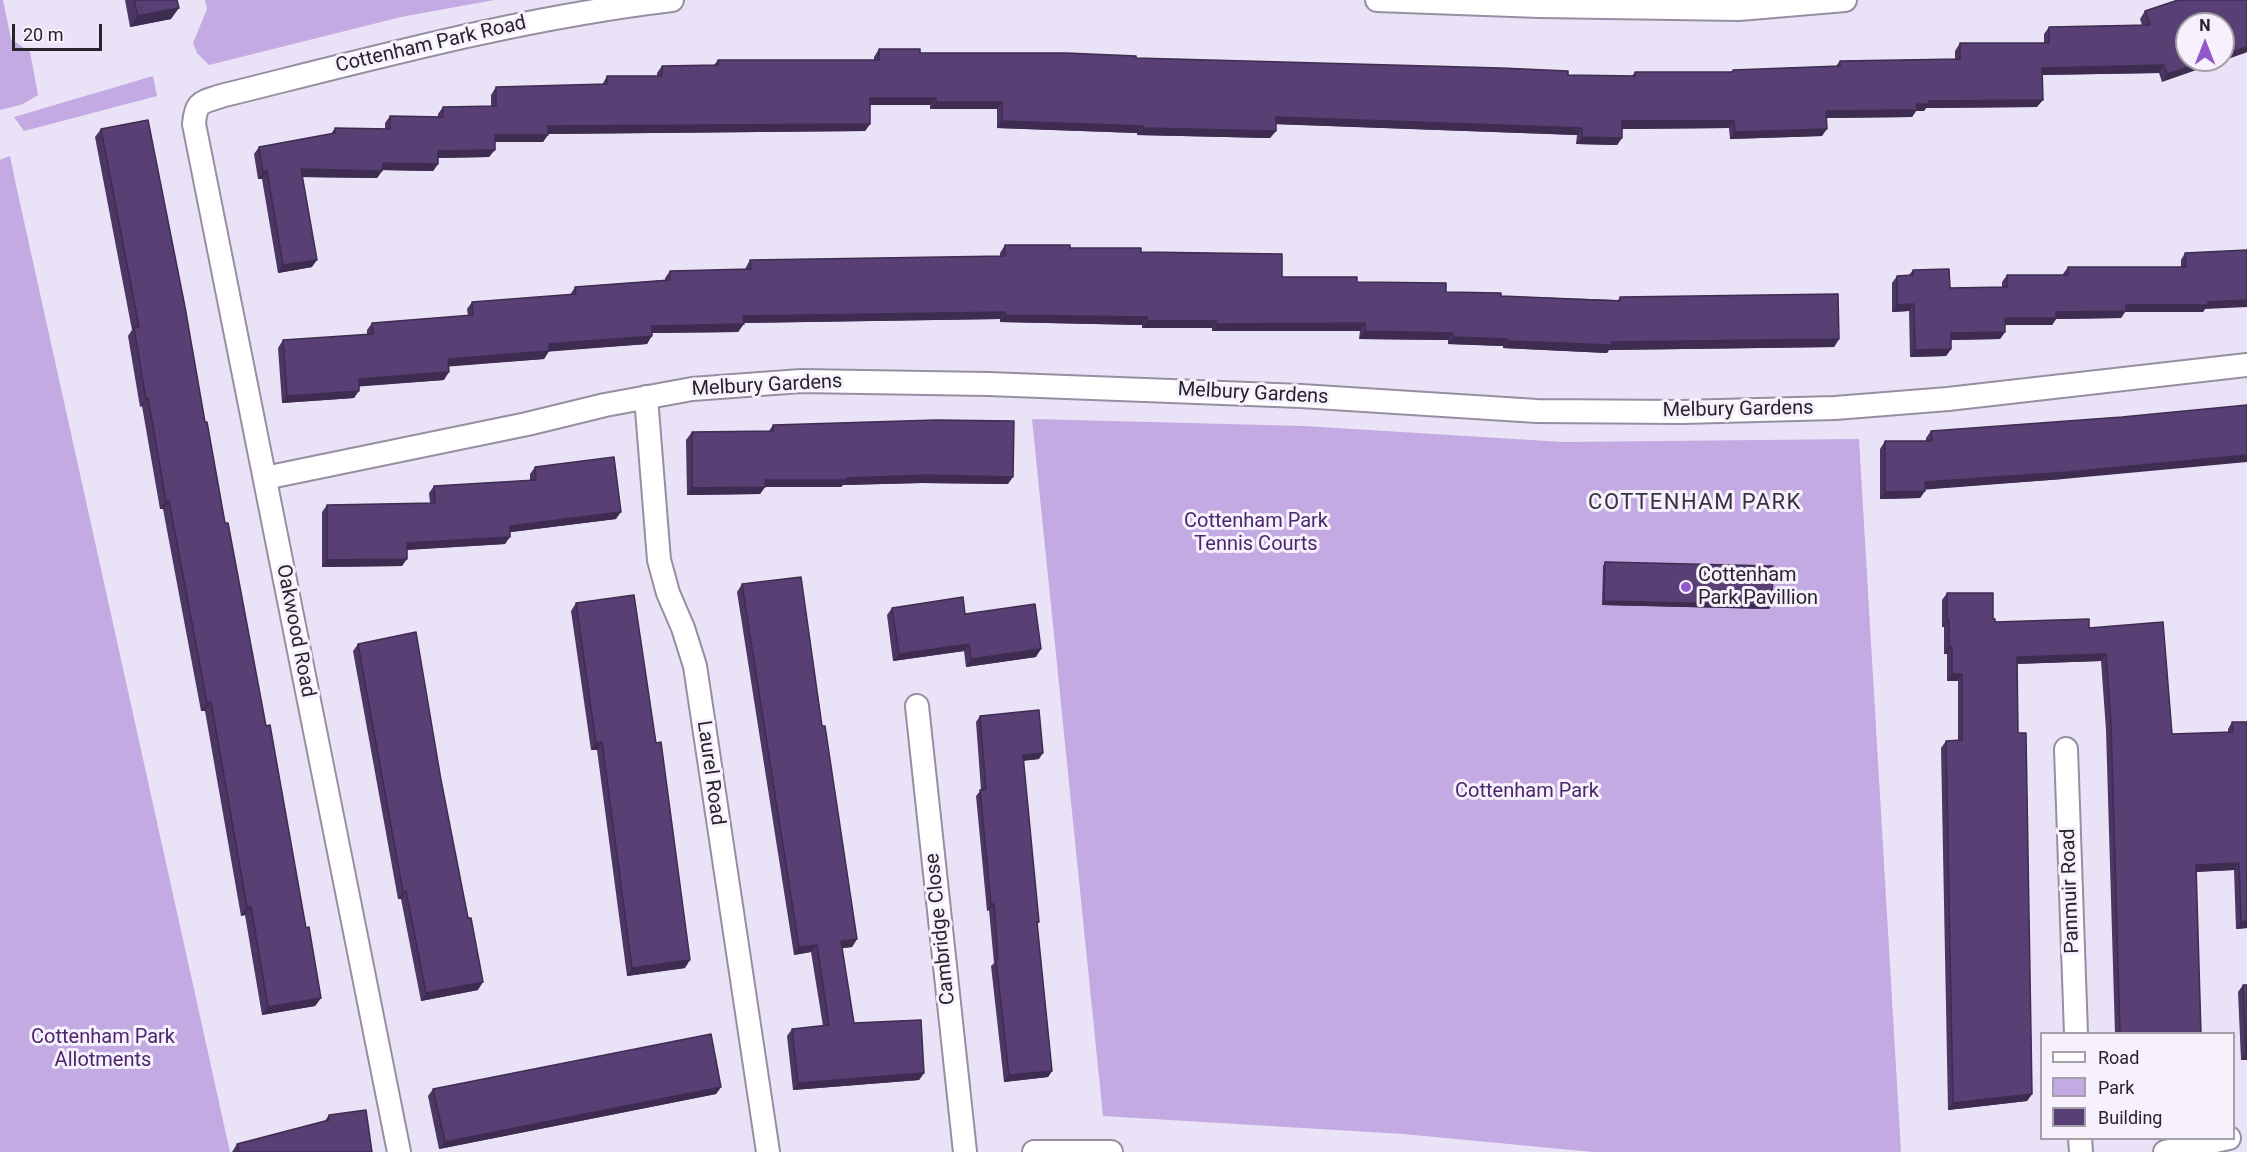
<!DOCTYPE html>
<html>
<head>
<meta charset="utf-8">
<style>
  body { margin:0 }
  #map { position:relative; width:2247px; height:1152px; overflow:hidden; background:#eae2f6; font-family:Roboto,sans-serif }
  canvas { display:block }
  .legend { position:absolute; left:2040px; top:1032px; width:195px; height:108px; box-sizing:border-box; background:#f6f1fd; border:2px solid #a49fa9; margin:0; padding:8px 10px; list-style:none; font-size:18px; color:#28242c }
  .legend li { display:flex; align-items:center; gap:12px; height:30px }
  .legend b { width:30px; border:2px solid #a49fa9 }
  .north { position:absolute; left:2175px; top:12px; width:60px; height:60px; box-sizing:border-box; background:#f6f1fd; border:2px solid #a49fa9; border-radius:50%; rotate:0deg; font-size:16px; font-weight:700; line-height:24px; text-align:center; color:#28242c }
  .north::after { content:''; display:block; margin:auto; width:21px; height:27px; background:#9357ce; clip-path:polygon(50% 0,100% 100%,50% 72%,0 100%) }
  .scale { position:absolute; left:12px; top:24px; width:90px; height:27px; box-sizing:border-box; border:3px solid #28242c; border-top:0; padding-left:8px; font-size:18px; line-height:21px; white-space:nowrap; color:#28242c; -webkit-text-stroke:4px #f6f1fd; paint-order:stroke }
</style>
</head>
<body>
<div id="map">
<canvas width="2247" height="1152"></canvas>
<ul class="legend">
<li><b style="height:8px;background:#fff"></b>Road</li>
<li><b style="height:16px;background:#c3aae2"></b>Park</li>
<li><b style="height:16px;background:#583f74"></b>Building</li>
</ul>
<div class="north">N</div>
<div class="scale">20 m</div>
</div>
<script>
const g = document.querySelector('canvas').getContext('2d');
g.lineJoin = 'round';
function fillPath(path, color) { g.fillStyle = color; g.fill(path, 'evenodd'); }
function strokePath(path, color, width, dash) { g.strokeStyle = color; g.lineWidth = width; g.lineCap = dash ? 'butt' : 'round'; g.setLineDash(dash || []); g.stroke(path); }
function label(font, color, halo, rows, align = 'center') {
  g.font = font + ' Roboto,sans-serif'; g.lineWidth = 6; g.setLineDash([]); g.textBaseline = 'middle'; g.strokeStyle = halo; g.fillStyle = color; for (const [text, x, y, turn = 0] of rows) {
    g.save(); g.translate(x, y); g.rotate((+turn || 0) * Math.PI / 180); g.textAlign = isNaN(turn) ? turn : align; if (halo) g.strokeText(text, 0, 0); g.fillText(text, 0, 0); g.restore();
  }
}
fillPath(new Path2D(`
  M0,0H3L11,39L30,52L38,95L23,104L0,110Z
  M205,0H494L401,17L209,65L197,53L193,43L207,9Z
  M153,76L157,96L24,131L14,117Z
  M10,156L16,185L230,1152H0V160Z
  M1032,419L1304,426L1563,442L1859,439L1901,1152H1593L1403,1134L1103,1116Z`), '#c3aae2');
const minor = new Path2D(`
  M1377,0L1539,6L1739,9L1845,0
  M646,397L659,560L668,593L683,628L695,666L768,1152
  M265,478L527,424L605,405L692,389L801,381L988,384L1301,396L1537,411L1682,412L1835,408L1948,399L2247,365
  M917,706L965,1152
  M2066,749L2076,1034
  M2080,1138L2081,1152
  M399,1152L194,124C196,101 201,103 221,96C370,59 519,18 672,0
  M1034,1152H1111
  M2165,1152L2229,1138`);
strokePath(minor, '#968ea1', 26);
strokePath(minor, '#fff', 22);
fillPath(new Path2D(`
  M125,0H177L171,19L130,27Z
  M2247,0L2162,82L2159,73L2042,75L2037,107L1926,108L1924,111H1916L1912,117L1827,118L1822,136L1730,139L1729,128L1622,129V138L1617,145L1576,144L1577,135L1276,124V131L1270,138L1137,135V133L997,128V109H930V105H870V124L865,131L548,134L543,142H495L489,157L438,158V164L433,171L383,170L377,178L302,177L312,267L278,273L262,179H258L254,154L259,147L331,134L335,128L385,129V123L390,116L438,117V114L443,107L491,106V95L496,87L602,85L607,76H657V73L662,66L714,65L718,60H874V57L879,49L920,53L1136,58L1568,75L1632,76L1635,72H1731L1733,70L1836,66L1840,61L1955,59V51L1960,43H2044V34L2049,27L2142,25L2140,19L2145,11Z
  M101,129L205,422L306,928L321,998L315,1006L262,1015L245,915L241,916L205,711H201L163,509H160L142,406L140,407L128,336L132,330L95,137Z
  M1005,245L1141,252L1282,277L1357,282L1446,292L1501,296L1618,300L1620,297L1839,339L1834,347L1609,350L1607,353L1503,348V346L1448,344V340L1359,339L1360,331H1212V328H1142V325L1000,322V319L744,323L738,332L652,333L647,344L549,351L544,359L448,366L444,380L359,386L354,398L282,403L278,348L283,340L367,335V330L372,323L468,316L467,309L472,302L570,295L575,287L665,280V278L670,271L745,269L750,260L1000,257V253Z
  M2185,253L2205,309L2203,312H2125L2121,318L2056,319L2052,325H2005V332L2000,339L1951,340V349L1946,356L1910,357L1909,311L1892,312V283L1897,276L1909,275L1913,270L1950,288L2002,287V282L2007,275H2063V274L2068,267H2181V260Z
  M773,425L1008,484L922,483L843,485L841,487H765L760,494L687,495L686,440L692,432L769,431Z
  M1931,431L2063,479L1925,489V491L1920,498L1880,499V449L1885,441H1926V438Z
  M535,467L616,519L510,532L505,544L407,550L402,566L322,567V512L327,505L430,503L429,493L434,486L530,481V474Z
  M1605,562L1769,609L1602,605L1603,566Z
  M742,584L822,726L857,939L852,947L842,948L854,1023L924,1073L919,1080L793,1090L787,1036L792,1029L823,1026L811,952L794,955L737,592Z
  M1947,593L1993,619L1995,622L2089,628L2172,734L2228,732V729L2232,722L2247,928L2236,929L2234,870L2196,872L2201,1034H2115L2106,730L2101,661L2017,664L2018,733L2032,1094L2027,1101L1948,1110L1941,748L1946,741L1958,740V681H1947V654H1944V627H1942V600Z
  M576,603L656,743L685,968L627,976L597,750H591L571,611Z
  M892,608L965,614L1036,657L966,667L964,651L893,661L887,615Z
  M358,644L478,990L421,1001L401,899H398L353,651Z
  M980,716L1039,759L1023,761L1039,922L1037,925L1052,1071L1048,1077L1004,1082L991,966L994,963L989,910L987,911L976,796L981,790L976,722Z
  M2243,985H2247V1060H2241L2238,992Z
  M721,1087L716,1094L439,1149L428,1096L433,1089Z
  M329,1115L372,1152H232L237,1144L324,1122Z`), '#4c3664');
fillPath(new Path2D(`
  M179,8L171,19L130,27L138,16Z
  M2247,47V52L2245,53L2162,82L2167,74L2210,60H2223V55Z
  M2164,65L2159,73L2037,75L2042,68Z
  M870,98H936L930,105H865Z
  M2043,100L2037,107L1926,108L1924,111H1916L1912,117L1821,118L1826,111L1929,101Z
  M936,102H1002L997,109H930Z
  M1276,117L1582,128L1577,135L1271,124Z
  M1002,121L1143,126L1137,133L997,128Z
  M1622,121H1734L1729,128L1617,129Z
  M870,124L865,131L543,134L548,126Z
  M1143,128L1276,131L1270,138L1137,135Z
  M1827,129L1822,136L1730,139L1735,132Z
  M495,135H548L543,142H489Z
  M1582,137L1622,138L1617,145L1576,144Z
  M495,150L489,157L433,158L438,151Z
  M383,163L438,164L433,171L378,170Z
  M301,169L382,171L377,178L296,177Z
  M267,171L262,179H258L263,172Z
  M317,260L312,267L278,273L283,265Z
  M2247,300V307L2205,309L2203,312H2125L2121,318L2056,319L2052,325H2000L2005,318L2126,305Z
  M1914,304L1909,311L1892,312L1897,305Z
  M1005,312L1000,319L738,323L743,316Z
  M1005,315L1147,317L1142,325L1000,322Z
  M1147,321H1217L1212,328H1142Z
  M1365,323L1360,331H1212L1217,324Z
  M744,324L738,332L647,333L652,326Z
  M1365,331L1453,333L1448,340L1359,339Z
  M2005,332L2000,339L1946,340L1951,333Z
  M652,336L647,344L544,352L549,344Z
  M1453,337L1508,339L1503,346L1448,344Z
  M1839,339L1834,347L1609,350L1607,353L1503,348L1508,341L1612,342Z
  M1951,349L1946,356L1910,357L1915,350Z
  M549,351L544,359L443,367L448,359Z
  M449,372L444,380L353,387L359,379Z
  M359,391L354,398L282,403L287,396Z
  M148,398L142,406L140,407L146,399Z
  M2247,455V462L2063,479L1920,490L1925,482Z
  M927,475L1013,477L1008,484L922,483L843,485L841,487H765L760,494L687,495L692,488L765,480Z
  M1925,491L1920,498L1880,499L1885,492Z
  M166,501H169L163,509H160Z
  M621,512L616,519L504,533L510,526Z
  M510,537L505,544L402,550L407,543Z
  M407,559L402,566L322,567L327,560Z
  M1604,601L1772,605L1769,609L1602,605Z
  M1947,620H1949L1944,627H1942Z
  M969,644L964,651L893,661L899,654Z
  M1949,647H1952L1947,654H1944Z
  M1041,649L1036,657L966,667L971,659Z
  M2106,654L2101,661L2012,664L2017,657Z
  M1952,674H1962L1958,681H1947Z
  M211,702L205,711H201L207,703Z
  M602,742L597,750H591L596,743Z
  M1043,753L1039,759L1018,761L1023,755Z
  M2239,863L2234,870L2191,872L2196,865Z
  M406,891L401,899H398L403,892Z
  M991,904H994L989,910L987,911Z
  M247,907H251L245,915L241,916Z
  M2247,921V928L2236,929L2241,922Z
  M857,939L852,947L836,949L841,941Z
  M817,945L811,952L794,955L799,947Z
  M690,960L685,968L627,976L632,968Z
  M483,982L478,990L421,1001L426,993Z
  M321,998L315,1006L262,1015L268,1007Z
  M2246,1052H2247V1060H2241Z
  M1052,1071L1048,1077L1004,1082L1009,1075Z
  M924,1073L919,1080L793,1090L798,1083Z
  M721,1087L716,1094L439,1149L445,1142Z
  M2032,1094L2027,1101L1948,1110L1953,1103Z`), '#3e2c51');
const building = new Path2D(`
  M134,0H177L179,8L138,16Z
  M2178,0H2247V47L2223,55V24H2187V60H2210L2167,74L2164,65L2042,68L2043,100L1929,101V104H1916L1917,110L1826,111L1827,129L1735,132L1734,121H1622V138L1582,137V128L1276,117V131L1143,128V126L1002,121V102H936V98H870V124L548,126V135H495V150L438,151V164L383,163L382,171L301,169L317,260L283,265L267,171L263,172L259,147L335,133V128L390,129V116L443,117V107L496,106V87L607,84V76H662V66L718,65V60H879V49H920V53H1066L1136,56V58L1501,68L1568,71V75L1635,76V72H1733V70L1840,66V61L1960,59V43H2049V27L2150,25L2145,11Z
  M148,120L185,307L205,422H207L225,523H228L266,726L270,725L306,928L309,927L321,998L268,1007L251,907H247L211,702L207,703L169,501H166L148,398L146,399L134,328L139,327L101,129Z
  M1005,245H1070V248H1141V252L1282,254V277H1357V282L1446,283V292L1501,293V296L1620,301V297L1838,294L1839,339L1612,342V345L1508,341V339L1453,337V333L1365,331V323L1217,324V321H1147V317L1005,315V312L743,316L744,324L652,326V336L549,344V351L448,359L449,372L359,379V391L287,396L283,340L373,334L372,323L473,315L472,302L576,294L575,287L670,280V271L751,269L750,260L1005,256Z
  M2247,250V300L2208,302V305H2126V311L2056,312V318H2005V332L1951,333V349L1915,350L1914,304L1897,305V276L1913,275V270L1949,269L1950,288L2007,287V275H2068V267H2186L2185,253Z
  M2247,405V455L2068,472L1925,482V491L1885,492V441H1932L1931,431L2122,417Z
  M936,420L1014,421L1013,477L927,475L847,478V480H765V487L692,488V432L773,431V425Z
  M614,457L621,512L510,526V537L407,543V559L327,560V505L435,503L434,486L536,480L535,467Z
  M1605,562L1773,566L1772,605L1604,601Z
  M801,577L822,726H825L857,939L841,941L854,1023L921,1020L924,1073L798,1083L792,1029L829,1025L817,945L799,947L742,584Z
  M1947,593H1993V619H1995V622L2089,619V628L2163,622L2172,734L2233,732L2232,722H2247V921L2241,922L2239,863L2196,865L2201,1034H2120L2111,723L2106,654L2017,657L2018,733H2026L2032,1094L1953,1103L1946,741L1962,740V674H1952V647H1949V620H1947Z
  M634,595L656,743L661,742L690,960L632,968L602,742L596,743L576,603Z
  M963,597L965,614L1035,604L1041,649L971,659L969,644L899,654L892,608Z
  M416,632L441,780L468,918H471L483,982L426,993L406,891L403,892L358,644Z
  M1039,710L1043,753L1023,755L1039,922H1037L1052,1071L1009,1075L996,959H998L994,904H991L980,790L986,789L980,716Z
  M2243,985H2247V1052H2246Z
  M711,1034L721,1087L445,1142L433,1089Z
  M366,1110L372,1152H239L237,1144L329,1120V1115Z`);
fillPath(building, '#583f74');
strokePath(building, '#3e2c51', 1.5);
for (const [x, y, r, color] of [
  [1686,587,6,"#9357ce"]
]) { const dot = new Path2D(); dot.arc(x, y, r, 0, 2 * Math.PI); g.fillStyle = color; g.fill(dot); strokePath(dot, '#f6f1fd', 2); }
label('20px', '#28242c', '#f6f1fd', [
  ["Cottenham Park Road",431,45,-13],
  ["Melbury Gardens",767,386,-3],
  ["Melbury Gardens",1253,394,3],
  ["Melbury Gardens",1738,410,-1],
  ["Oakwood Road",295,631,79],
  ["Laurel Road",710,773,82],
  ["Panmuir Road",2071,891,-92],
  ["Cambridge Close",941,929,-96]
]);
label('20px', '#4b266d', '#f6f1fd', [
  ["Cottenham Park",1256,522],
  ["Tennis Courts",1256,545],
  ["Cottenham Park",1527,792],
  ["Cottenham Park",103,1038],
  ["Allotments",103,1061]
]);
label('20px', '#28242c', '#f6f1fd', [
  ["Cottenham",1698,576],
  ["Park Pavillion",1698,599]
], 'left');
g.letterSpacing = '1.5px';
label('22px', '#373140', '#f6f1fd', [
  ["COTTENHAM PARK",1695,503]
]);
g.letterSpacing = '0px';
</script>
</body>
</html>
